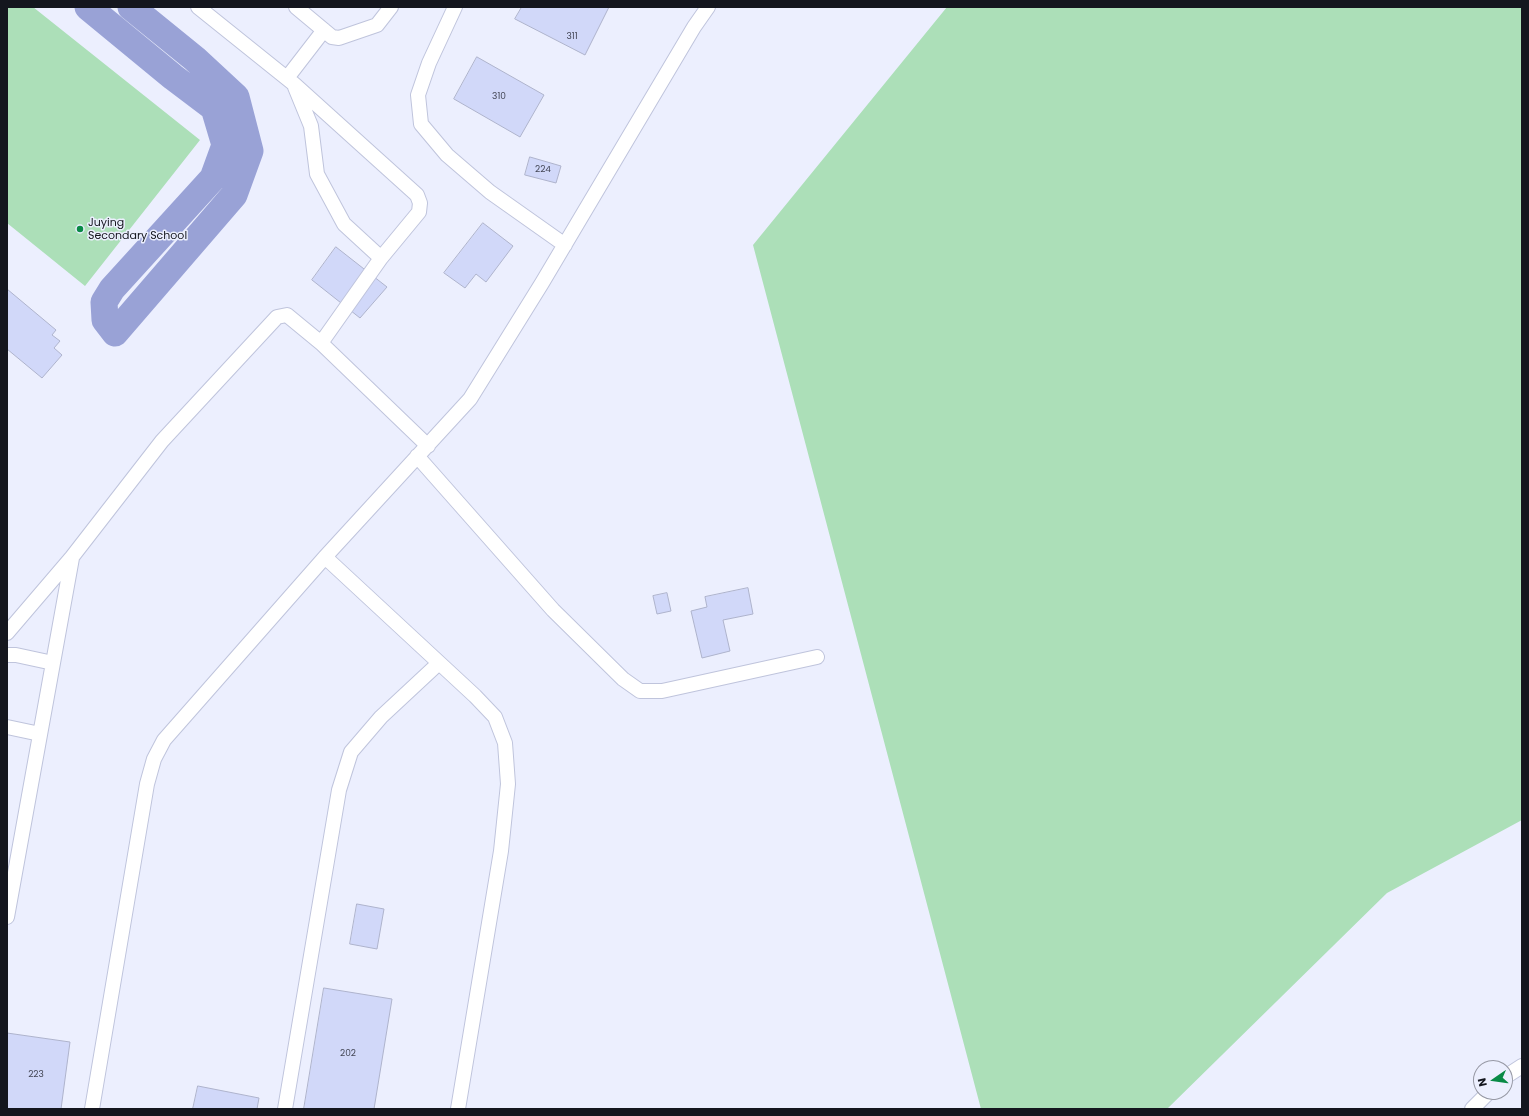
<!DOCTYPE html>
<html>
<head>
<meta charset="utf-8">
<style>
  body { margin:0 }
  #map { position:relative; width:1529px; height:1116px; overflow:hidden; background:#eceffe; font-family:Poppins,sans-serif }
  canvas { display:block }
  .frame { position:absolute; inset:0; border:8px solid #14161e; pointer-events:none }
  .north { position:absolute; left:1473px; top:1060px; width:40px; height:40px; box-sizing:border-box; background:#eceffe; border:1px solid #9698a4; border-radius:50%; rotate:257deg; font-size:11px; font-weight:700; line-height:16px; text-align:center; color:#14161e }
  .north::after { content:''; display:block; margin:auto; width:14px; height:18px; background:#098a46; clip-path:polygon(50% 0,100% 100%,50% 72%,0 100%) }
</style>
</head>
<body>
<div id="map">
<canvas width="1529" height="1116"></canvas>
<div class="frame"></div>
<div class="north">N</div>
</div>
<script>
const g = document.querySelector('canvas').getContext('2d');
g.lineJoin = 'round';
function fillPath(path, color) { g.fillStyle = color; g.fill(path, 'evenodd'); }
function strokePath(path, color, width, dash) { g.strokeStyle = color; g.lineWidth = width; g.lineCap = dash ? 'butt' : 'round'; g.setLineDash(dash || []); g.stroke(path); }
function label(font, color, halo, rows, align = 'center') {
  g.font = font + ' Poppins,sans-serif'; g.lineWidth = 3; g.setLineDash([]); g.textBaseline = 'middle'; g.strokeStyle = halo; g.fillStyle = color; for (const [text, x, y, turn = 0] of rows) {
    g.save(); g.translate(x, y); g.rotate((+turn || 0) * Math.PI / 180); g.textAlign = isNaN(turn) ? turn : align; if (halo) g.strokeText(text, 0, 0); g.fillText(text, 0, 0); g.restore();
  }
}
fillPath(new Path2D(`
  M7,7H33L200,140L85,286L7,223Z
  M947,7H1522V820L1387,893L1167,1109H981L753,245Z`), '#acdfb8');
strokePath(new Path2D(`
  M88,7L173,77L214,108L225,145L213,178L112,289L104,302L105,320L115,333L234,195L250,151L236,97L195,59L131,7`), '#99a2d6', 27);
const building = new Path2D(`
  M522,7H609L585,55L515,19Z
  M477,57L544,95L520,137L454,99Z
  M530,157L561,166L556,183L525,175Z
  M483,223L513,246L486,282L476,274L465,288L444,273Z
  M336,247L387,287L360,318L312,280Z
  M7,289L56,330L52,335L60,341L54,348L62,355L42,378L7,349Z
  M748,588L753,614L723,620L730,651L702,658L691,611L707,607L705,597Z
  M667,593L671,611L657,614L653,596Z
  M357,904L384,909L377,949L350,944Z
  M324,988L392,999L374,1109H304Z
  M7,1033L70,1042L61,1109H7Z
  M198,1086L259,1098L257,1109H193Z`);
fillPath(building, '#d1d8f9');
strokePath(building, '#aeb3cc', 1);
const service = new Path2D(`
  M198,7L294,84L417,195L420,203L419,212L381,258L321,343
  M296,7L332,37L339,38L377,25L391,7
  M455,7L429,63L418,95L421,124L447,155L490,192L565,245
  M287,78L324,30
  M295,87L311,126L317,174L344,224L381,258
  M417,456L553,610L623,679L640,691H662L817,657
  M325,557L475,696L495,717L505,743L508,784L501,851L458,1109
  M7,633L72,557L162,441L277,317L287,315L321,343L428,446
  M7,655H16L53,663
  M7,727L40,734
  M7,917L72,558
  M1505,1077L1522,1066
  M92,1109L147,784L154,759L164,740L325,557L470,399L542,283L694,27L708,7
  M285,1109L339,790L351,752L381,717L439,663
  M1472,1109L1489,1092`);
strokePath(service, '#bfc4dc', 16);
strokePath(service, '#fff', 14);
for (const [x, y, r, color] of [
  [80,229,4,"#098a46"]
]) { const dot = new Path2D(); dot.arc(x, y, r, 0, 2 * Math.PI); g.fillStyle = color; g.fill(dot); strokePath(dot, '#eceffe', 1.5); }
label('9px', '#434655', null, [
  ["311",572,37],
  ["310",499,97],
  ["224",543,170],
  ["202",348,1054],
  ["223",36,1075]
]);
label('11px', '#14161e', '#eceffe', [
  ["Juying",88,223],
  ["Secondary School",88,236]
], 'left');
</script>
</body>
</html>
